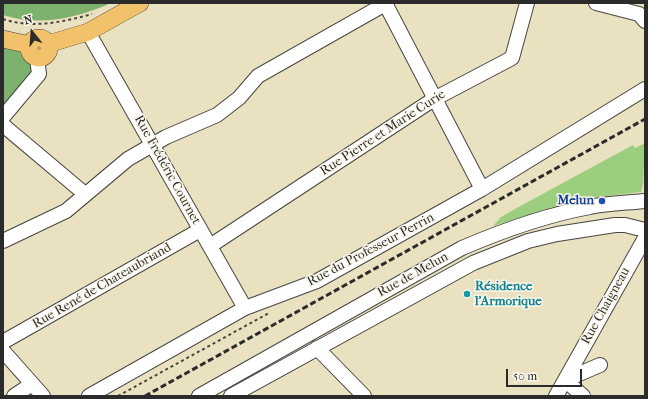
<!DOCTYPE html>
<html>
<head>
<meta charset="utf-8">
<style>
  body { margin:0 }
  #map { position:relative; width:648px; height:399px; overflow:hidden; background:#eae1c0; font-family:"IM FELL French Canon",serif }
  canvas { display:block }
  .frame { position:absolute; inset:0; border:4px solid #2b2b2b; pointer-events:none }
  .north { position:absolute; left:12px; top:12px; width:40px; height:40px; -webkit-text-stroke:3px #fbf7ec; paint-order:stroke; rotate:343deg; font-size:11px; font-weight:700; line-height:16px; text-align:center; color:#2b2b2b }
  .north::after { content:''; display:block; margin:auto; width:14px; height:18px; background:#2b2b2b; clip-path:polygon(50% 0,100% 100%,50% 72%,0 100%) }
  .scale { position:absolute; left:506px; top:369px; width:76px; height:18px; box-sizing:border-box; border:2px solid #2b2b2b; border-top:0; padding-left:5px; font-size:12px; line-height:14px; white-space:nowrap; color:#2b2b2b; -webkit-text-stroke:3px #fbf7ec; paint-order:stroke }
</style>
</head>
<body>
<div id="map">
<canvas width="648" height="399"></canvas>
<div class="frame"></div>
<div class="north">N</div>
<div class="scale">50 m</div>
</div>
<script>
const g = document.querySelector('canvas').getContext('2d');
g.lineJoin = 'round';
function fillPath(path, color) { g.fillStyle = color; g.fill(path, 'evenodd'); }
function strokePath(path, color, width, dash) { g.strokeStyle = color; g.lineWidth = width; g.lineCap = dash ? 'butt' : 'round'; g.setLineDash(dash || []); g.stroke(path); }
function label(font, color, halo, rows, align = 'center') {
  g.font = font + ' "IM FELL French Canon",serif'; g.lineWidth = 3; g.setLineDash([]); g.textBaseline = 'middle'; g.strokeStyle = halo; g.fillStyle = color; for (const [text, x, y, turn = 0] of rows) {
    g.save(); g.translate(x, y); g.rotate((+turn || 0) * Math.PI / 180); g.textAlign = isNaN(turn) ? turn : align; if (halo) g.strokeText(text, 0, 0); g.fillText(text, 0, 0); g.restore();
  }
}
fillPath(new Path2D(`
  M645,143L643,185L641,192L589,198V201L554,207L493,226L501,217L524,204L633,145L635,148Z`), '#9bcf7f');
fillPath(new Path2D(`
  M3,3H111C77,18 40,27 3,15Z
  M3,39C28,49 31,47 39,74L3,117Z`), '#7cb26e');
const minor = new Path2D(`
  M385,3L482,189
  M596,3L639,14L645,21
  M88,32L245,308
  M3,117L39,74L37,58
  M3,125L85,194
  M3,241L66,211L128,159L166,137L217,115L239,98L258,76L387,3
  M210,246L434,99L512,58L527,3
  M3,342L200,230
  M317,348L364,396
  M3,351L43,396
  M14,396L32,384
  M89,396L245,308L317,281L482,189L645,89
  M199,396L462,248C504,230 546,215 590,207C608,203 627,203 645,201
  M231,396L473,263L528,241L557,234L615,225H625L645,230
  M556,396L645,238
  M583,396L565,380L600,365`);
const major = new Path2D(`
  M29 48a10 10 0 1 1 20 0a10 10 0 1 1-20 0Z
  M3,39L30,45
  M48,44L88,32L140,3`);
strokePath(minor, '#484641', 16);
strokePath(major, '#484641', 18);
strokePath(new Path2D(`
  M26,3H31
  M3,19C32,29 63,22 92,14
  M118,396L269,313`), '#484641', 2, [3, 3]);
strokePath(minor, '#fff', 14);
strokePath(major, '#f2c26a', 17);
strokePath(new Path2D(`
  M145,396L645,119`), '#2b2b2b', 3, [6, 3]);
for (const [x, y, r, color] of [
  [602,201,4,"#1a4fb4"],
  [467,294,4,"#0f9aa8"]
]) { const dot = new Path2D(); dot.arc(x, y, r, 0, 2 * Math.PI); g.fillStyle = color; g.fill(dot); strokePath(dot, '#fbf7ec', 1.5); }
label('13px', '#2b2b2b', '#fbf7ec', [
  ["Rue Pierre et Marie Curie",383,133,-33],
  ["Rue Frédéric Cournet",167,170,61],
  ["Rue du Professeur Perrin",371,250,-28],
  ["Rue de Melun",413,275,-29],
  ["Rue René de Chateaubriand",102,286,-30],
  ["Rue Chaigneau",606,306,-61]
]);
label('bold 13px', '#164399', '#fbf7ec', [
  ["Melun",594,201]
], 'right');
label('bold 13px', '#0d838f', '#fbf7ec', [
  ["Résidence",475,287],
  ["l'Armorique",475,302]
], 'left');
</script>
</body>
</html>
